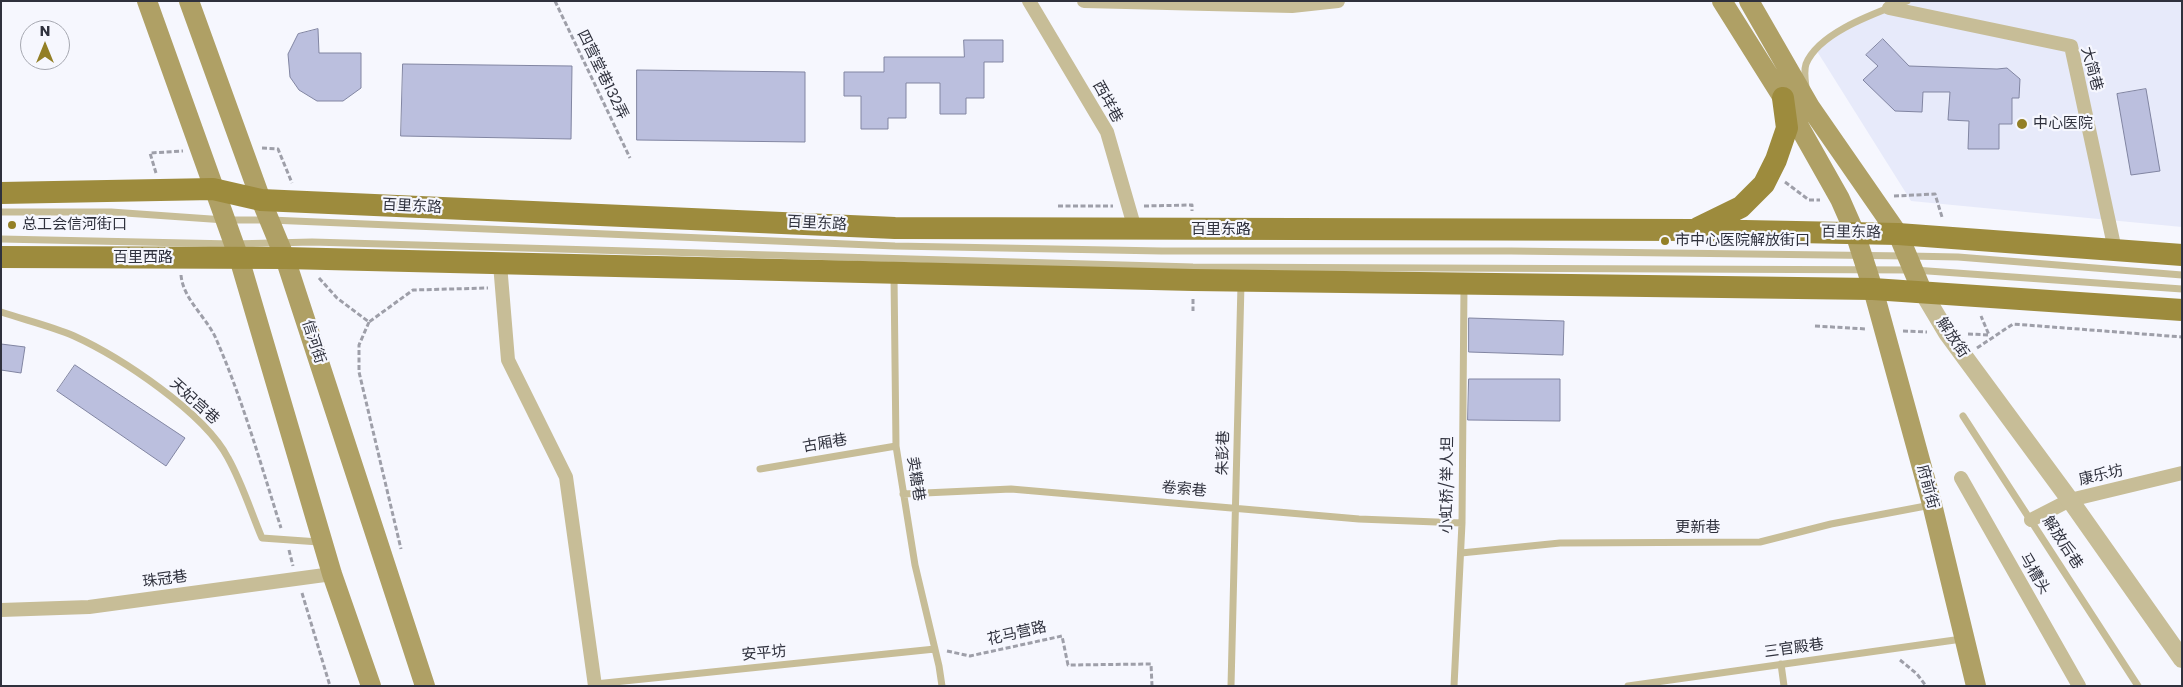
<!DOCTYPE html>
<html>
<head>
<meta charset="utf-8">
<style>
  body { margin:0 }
  #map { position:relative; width:2183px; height:687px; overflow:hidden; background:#f6f7fe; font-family:Poppins,sans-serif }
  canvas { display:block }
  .frame { position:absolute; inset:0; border:2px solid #2f313d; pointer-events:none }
  .north { position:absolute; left:20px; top:20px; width:50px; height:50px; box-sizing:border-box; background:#f6f7fe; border:1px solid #a6a8b1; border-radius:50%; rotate:0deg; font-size:14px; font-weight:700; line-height:20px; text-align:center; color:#2f313d }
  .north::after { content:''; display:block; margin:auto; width:18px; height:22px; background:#937f26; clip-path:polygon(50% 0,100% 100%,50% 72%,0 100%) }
</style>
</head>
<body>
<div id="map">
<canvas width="2183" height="687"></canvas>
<div class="frame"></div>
<div class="north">N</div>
</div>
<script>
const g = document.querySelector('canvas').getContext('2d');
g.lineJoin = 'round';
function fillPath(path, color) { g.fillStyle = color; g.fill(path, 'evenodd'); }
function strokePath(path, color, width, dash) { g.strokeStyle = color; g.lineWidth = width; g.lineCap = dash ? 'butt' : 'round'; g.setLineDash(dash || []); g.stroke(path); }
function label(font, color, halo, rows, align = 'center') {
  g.font = font + ' Poppins,"Noto Sans SC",sans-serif'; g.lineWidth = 4.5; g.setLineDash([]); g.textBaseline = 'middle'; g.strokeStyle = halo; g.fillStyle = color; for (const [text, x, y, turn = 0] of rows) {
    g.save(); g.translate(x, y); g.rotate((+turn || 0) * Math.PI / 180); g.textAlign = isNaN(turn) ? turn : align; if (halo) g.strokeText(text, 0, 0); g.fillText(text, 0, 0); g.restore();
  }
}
fillPath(new Path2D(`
  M1907,1H2182V227L1911,201L1815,48L1857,21Z`), '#e7eafa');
const building = new Path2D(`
  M318,29L319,53H361V88L343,101H317L299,90L290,77L288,54L298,34Z
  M1883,39L1909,66L1997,69L2007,68L2020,79L2019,98H2012V124H1999V149H1968L1969,121L1948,120L1950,92H1923L1922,112L1895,111L1863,80L1878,66L1866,55Z
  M964,40H1003V62H984V98H966V114H940V83H906V118H888V129H861V96H844V72H884V57H964Z
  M403,64L572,66L571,139L401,136Z
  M637,70L805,72V142L637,140Z
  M2146,89L2160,171L2131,175L2117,94Z
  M1469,318L1564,321L1563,355L1469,352Z
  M1,344L25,347L21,373L1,370Z
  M75,365L185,438L166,466L57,391Z
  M1469,379H1560V421L1468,420Z`);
fillPath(building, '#bbbfde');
strokePath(building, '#8185a2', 1);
strokePath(new Path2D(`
  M555,1L630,158
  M262,148L278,149L292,183
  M156,173L150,153L183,151
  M1785,182L1809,200H1820
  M1894,196L1935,194L1942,217
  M1058,206H1113
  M1144,206L1192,205V211
  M181,275C183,300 208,318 217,341C243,401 261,465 281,528
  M319,278L337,298L369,322L413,290L488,288
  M1193,299V311
  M369,322L359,345V372L401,549
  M1815,326L1867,329
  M1903,331L1927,332
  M1968,334L1989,335L1981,316
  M1977,348L2013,324L2182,337
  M289,550L293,566
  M302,593L330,686
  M947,651L970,656L1062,636L1068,665L1151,664L1152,686
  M1900,660L1917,674L1926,686`), '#9e9fa9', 3, [5, 2.5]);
strokePath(new Path2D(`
  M1806,87C1805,80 1804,70 1806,64C1819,32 1876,13 1907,1
  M1,212H111L225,220H270L895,246L1162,251H1511L1908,256L1958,257L2182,275
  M1,239L233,244L312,242L1193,267L1914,270L2182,289
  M894,276L896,446L915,565L939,666L942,686
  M1,312C25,320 51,326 74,336C120,357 204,412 228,458C242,483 251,512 262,538L319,542
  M1963,416L2138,686
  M760,469L896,446
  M903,494L1011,489L1359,519L1462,523
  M1461,553L1560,543L1760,542L1831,524L1931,505
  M1781,664L1784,686
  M595,684L935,649
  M1231,686L1241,284
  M1454,686L1462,523L1464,286
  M1628,686L1962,639`), '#c7bd97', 7);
strokePath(new Path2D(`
  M1029,1L1107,132L1135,229
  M1084,1L1292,6L1338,1
  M1889,8L2071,46L2115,250
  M500,264L508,360L566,477L595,686
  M1961,478L2079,686
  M2031,520L2070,500L2182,473
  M1,610L89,607L332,574`), '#c7bd97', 14);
strokePath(new Path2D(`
  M1922,291L1947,333L2070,500L2182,659`), '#c7bd97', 18);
strokePath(new Path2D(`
  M147,1L239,258L332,574L371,686
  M189,1L261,200L285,258L425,686
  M1722,1L1783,98L1840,199L1855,233L1873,289L1932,504L1976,686
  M1749,1L1810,107L1898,234L1922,291`), '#afa065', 20);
strokePath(new Path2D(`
  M1,193L213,189L261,200L895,228L1694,230L1898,234L2182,255
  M1698,228L1741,207L1764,184L1776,160L1787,128L1783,98
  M1,257L285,258L1193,280L1873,289L2182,310`), '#9d8b3d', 22);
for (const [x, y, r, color] of [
  [2022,124,6,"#937f26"],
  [12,225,5,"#937f26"],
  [1665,241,5,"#937f26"]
]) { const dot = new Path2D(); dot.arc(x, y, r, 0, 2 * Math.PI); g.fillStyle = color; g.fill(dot); strokePath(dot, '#f6f7fe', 2); }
label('15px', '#2f313d', '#f6f7fe', [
  ["大简巷",2091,69,75],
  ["四营堂巷132弄",602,75,64],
  ["西垟巷",1107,102,61],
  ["百里东路",412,207,3],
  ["百里东路",817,224,3],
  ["百里东路",1221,230],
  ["百里东路",1851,233,1],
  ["百里西路",143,258],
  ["解放街",1952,338,56],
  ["信河街",313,342,72],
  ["天妃宫巷",194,402,42],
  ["古厢巷",825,444,-10],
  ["朱彭巷",1224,453,-89],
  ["康乐坊",2101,476,-13],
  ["卖糖巷",915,479,81],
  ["小虹桥/举人坦",1448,485,-89],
  ["府前街",1927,487,75],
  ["卷索巷",1184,490,5],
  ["更新巷",1698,528],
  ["解放后巷",2062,543,57],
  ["马槽头",2034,574,60],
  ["珠冠巷",165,580,-8],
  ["花马营路",1017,634,-13],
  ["三官殿巷",1794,649,-8],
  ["安平坊",764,654,-5]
]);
label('15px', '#2f313d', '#f6f7fe', [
  ["中心医院",2033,124],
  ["总工会信河街口",22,225],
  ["市中心医院解放街口",1675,241]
], 'left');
</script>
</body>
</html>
